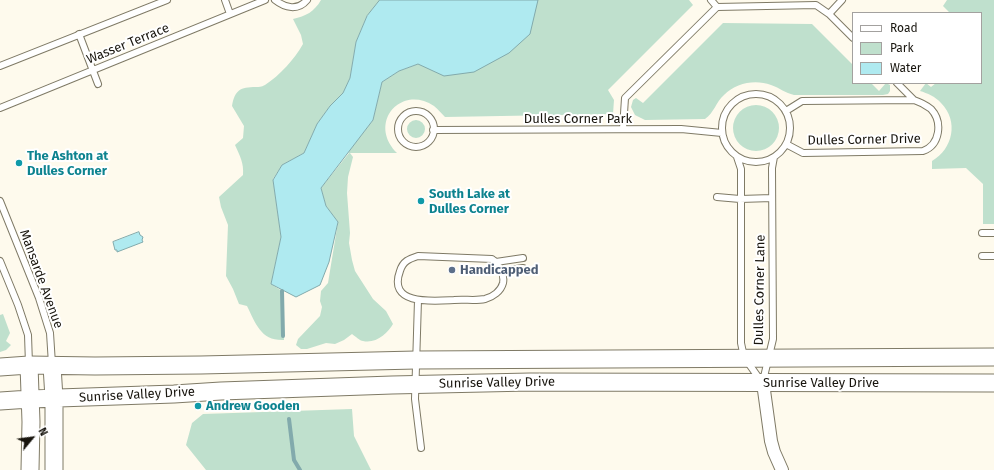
<!DOCTYPE html>
<html>
<head>
<meta charset="utf-8">
<style>
  body { margin:0 }
  #map { position:relative; width:994px; height:470px; overflow:hidden; background:#fefaed; font-family:"Fira Sans",sans-serif }
  canvas { display:block }
  .legend { position:absolute; left:852px; top:12px; width:130px; height:72px; box-sizing:border-box; background:#fff; border:1px solid #a3a19f; margin:0; padding:5px 7px; list-style:none; font-size:12px; color:#18150e }
  .legend li { display:flex; align-items:center; gap:8px; height:20px }
  .legend b { width:20px; border:1px solid #a3a19f }
  .north { position:absolute; left:12px; top:418px; width:40px; height:40px; -webkit-text-stroke:3px #fff; paint-order:stroke; rotate:61deg; font-size:11px; font-weight:700; line-height:16px; text-align:center; color:#18150e }
  .north::after { content:''; display:block; margin:auto; width:14px; height:18px; background:#18150e; clip-path:polygon(50% 0,100% 100%,50% 72%,0 100%) }
</style>
</head>
<body>
<div id="map">
<canvas width="994" height="470"></canvas>
<ul class="legend">
<li><b style="height:5px;background:#fff"></b>Road</li>
<li><b style="height:11px;background:#bfe0cd"></b>Park</li>
<li><b style="height:11px;background:#afeaf0"></b>Water</li>
</ul>
<div class="north">N</div>
</div>
<script>
const g = document.querySelector('canvas').getContext('2d');
g.lineJoin = 'round';
function fillPath(path, color) { g.fillStyle = color; g.fill(path, 'evenodd'); }
function strokePath(path, color, width, dash) { g.strokeStyle = color; g.lineWidth = width; g.lineCap = dash ? 'butt' : 'round'; g.setLineDash(dash || []); g.stroke(path); }
function label(font, color, halo, rows, align = 'center') {
  g.font = font + ' "Fira Sans",sans-serif'; g.lineWidth = 4; g.setLineDash([]); g.textBaseline = 'middle'; g.strokeStyle = halo; g.fillStyle = color; for (const [text, x, y, turn = 0] of rows) {
    g.save(); g.translate(x, y); g.rotate((+turn || 0) * Math.PI / 180); g.textAlign = isNaN(turn) ? turn : align; if (halo) g.strokeText(text, 0, 0); g.fillText(text, 0, 0); g.restore();
  }
}
fillPath(new Path2D(`
  M321,0H380L367,16L356,42L350,78L343,93L330,106L317,124L304,153L282,165L273,179L281,237L271,284L282,291L284,340C261,341 256,324 247,306L239,304L233,289L226,276L228,225L221,207L219,197L243,175C244,163 240,156 235,145L243,138L244,126L232,106C235,90 240,87 256,87C259,87 261,87 265,85C280,75 294,60 303,44L301,35L293,19C306,16 314,12 321,0Z
  M538,0H689L693,5L608,90L614,100L613,114L445,117C441,113 438,109 434,106C401,84 367,123 397,153H350L353,157L348,177L347,193L350,233L349,243L352,260L355,271L373,299L386,311L393,324C388,333 376,344 363,341C360,341 355,336 352,334L344,340L335,344L326,343L307,349H301L296,345L298,339L320,316L322,307L320,301L321,291L328,283L338,222L326,206L321,188L349,153L348,152L373,120L382,82L399,71L418,64Z
  M947,0H994V224H983V184L966,168L932,169V161C953,149 959,121 941,103C936,97 927,93 920,91L926,83L931,87L936,83H981V13H950L943,6Z
  M723,23L812,24L853,65V83H871L879,91L886,83L890,85V91L888,94L883,95H794C785,93 780,88 771,85C755,79 736,83 724,95C716,102 714,113 705,119L645,120L635,115L631,107L633,100L636,98L643,103Z
  M733 128a23 23 0 1 1 46 0a23 23 0 1 1-46 0Z
  M407 129a9 9 0 1 1 18 0a9 9 0 1 1-18 0Z
  M3,314L10,333L6,341L11,345L6,350L0,352V315Z
  M352,409L354,436L371,470H206L186,445L192,423L203,414Z`), '#bfe0cd');
const water = new Path2D(`
  M380,0H538L530,34L509,53L474,72L444,76L418,64L399,71L382,82L373,120L321,188L326,206L338,222L329,262L320,285L296,297L271,284L281,237L273,180L282,165L304,153L317,124L330,106L343,93L350,78L356,42L367,16Z
  M139,232L140,235L143,237L142,240L143,242L117,252V250H115L113,242Z`);
fillPath(water, '#afeaf0');
strokePath(water, '#82aaac', 1);
strokePath(new Path2D(`
  M282,291L283,336
  M289,419L294,460L300,470`), '#82aaac', 4);
const lane = new Path2D(`
  M225,0L230,14
  M275,0C285,8 298,11 307,0
  M711,0L717,7L816,5L829,14
  M842,0L829,14L853,38
  M79,34L98,84
  M0,66L167,0
  M897,83L914,100
  M722 128a34 34 0 1 1 68 0a34 34 0 1 1-68 0Z
  M0,108L265,0
  M786,111L802,101L914,100C920,102 926,105 931,109C943,122 940,145 923,151L803,153L786,144
  M398 129a18 18 0 1 1 36 0a18 18 0 1 1-36 0Z
  M623,129L625,98L717,7
  M433,130L681,129L722,133
  M737,157L741,169V343L744,357L761,381
  M717,197L740,199L772,198
  M0,201L39,298L50,333L52,364
  M982,233H994
  M418,256L492,259C498,263 505,274 503,283C501,291 493,297 485,299C476,301 464,299 454,300C434,301 387,306 400,271C403,261 409,259 418,256Z
  M982,256H994
  M0,261L18,305L28,335L29,364
  M496,262L523,258
  M502,271L523,268
  M418,300L415,399L421,448
  M763,381L773,339L772,168L774,157`);
const street = new Path2D(`
  M763,383L771,441L774,452L782,470`);
const secondary = new Path2D(`
  M29,365L31,422L30,470
  M52,366L54,398V470
  M0,367L29,365L95,366L201,365L416,360L994,357
  M0,401L30,399L174,394L221,391L392,385L530,382L994,383`);
strokePath(lane, '#7f7a66', 8);
strokePath(street, '#7f7a66', 14);
strokePath(secondary, '#7f7a66', 19);
strokePath(lane, '#fff', 6);
strokePath(street, '#fff', 12);
strokePath(secondary, '#fff', 17);
for (const [x, y, r, color] of [
  [19,163,4,"#0f9aa8"],
  [421,201,4,"#0f9aa8"],
  [452,270,4,"#5c6f8a"],
  [198,406,4,"#0f9aa8"]
]) { const dot = new Path2D(); dot.arc(x, y, r, 0, 2 * Math.PI); g.fillStyle = color; g.fill(dot); strokePath(dot, '#fff', 1.5); }
label('13px', '#18150e', '#fff', [
  ["Wasser Terrace",128,44,-22],
  ["Dulles Corner Park",578,119],
  ["Dulles Corner Drive",864,140,-1],
  ["Mansarde Avenue",41,279,70],
  ["Dulles Corner Lane",760,290,-89],
  ["Sunrise Valley Drive",497,383,-1],
  ["Sunrise Valley Drive",821,383],
  ["Sunrise Valley Drive",137,395,-3]
]);
label('bold 13px', '#0d838f', '#fff', [
  ["The Ashton at",27,156],
  ["Dulles Corner",27,171],
  ["South Lake at",429,194],
  ["Dulles Corner",429,209],
  ["Andrew Gooden",206,406]
], 'left');
label('bold 13px', '#4e5e75', '#fff', [
  ["Handicapped",460,270]
], 'left');
</script>
</body>
</html>
